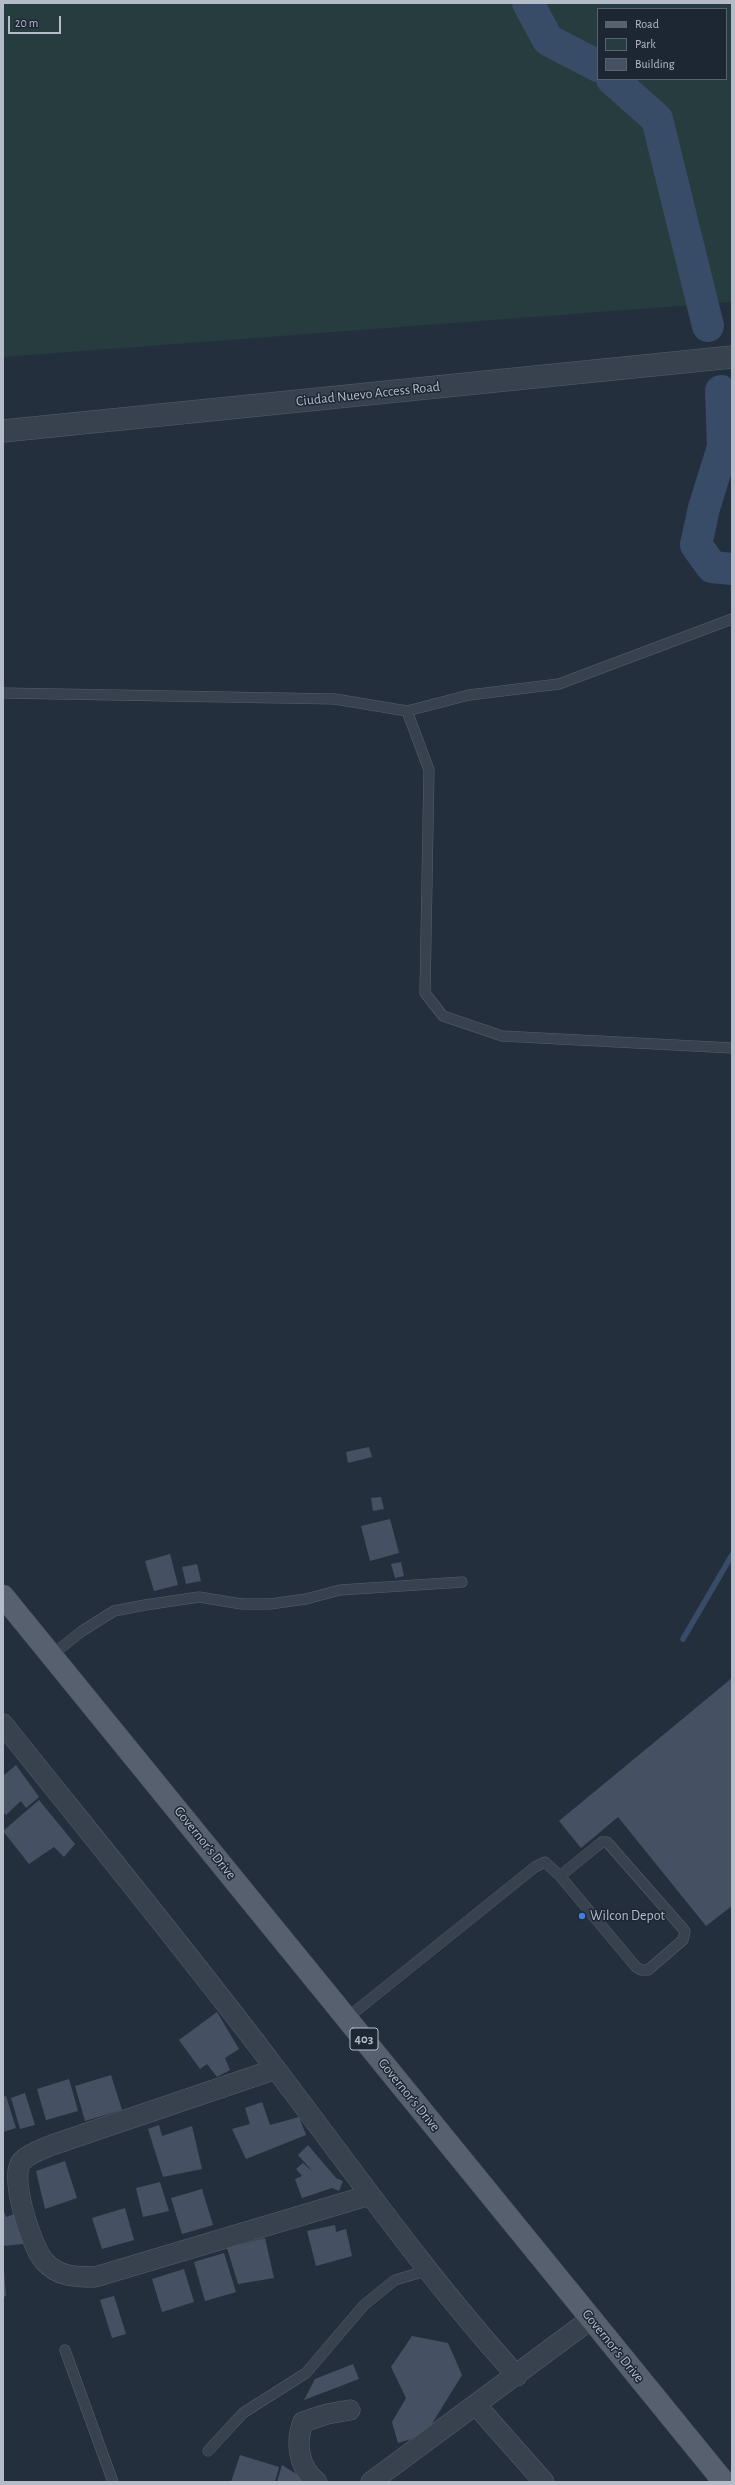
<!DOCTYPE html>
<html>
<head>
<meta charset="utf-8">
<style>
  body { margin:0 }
  #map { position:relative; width:735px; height:2485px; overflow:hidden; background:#242f3e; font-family:"Alegreya Sans",sans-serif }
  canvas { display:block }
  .frame { position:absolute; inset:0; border:4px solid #b4bcc9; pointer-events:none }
  .legend { position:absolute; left:597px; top:8px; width:130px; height:72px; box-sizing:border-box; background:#1d2633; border:1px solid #59626f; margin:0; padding:5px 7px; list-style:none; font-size:12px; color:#b4bcc9 }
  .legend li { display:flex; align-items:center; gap:8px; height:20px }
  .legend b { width:20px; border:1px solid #59626f }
  .scale { position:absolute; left:8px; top:16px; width:53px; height:18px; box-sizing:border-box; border:2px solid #b4bcc9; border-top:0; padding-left:5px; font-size:12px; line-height:14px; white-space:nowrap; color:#b4bcc9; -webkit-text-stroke:3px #1d2633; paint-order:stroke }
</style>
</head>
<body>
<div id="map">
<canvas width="735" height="2485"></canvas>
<div class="frame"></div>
<ul class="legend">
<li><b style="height:5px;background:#56606e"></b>Road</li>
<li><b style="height:11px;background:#263c3f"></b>Park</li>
<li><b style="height:11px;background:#455162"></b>Building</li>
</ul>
<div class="scale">20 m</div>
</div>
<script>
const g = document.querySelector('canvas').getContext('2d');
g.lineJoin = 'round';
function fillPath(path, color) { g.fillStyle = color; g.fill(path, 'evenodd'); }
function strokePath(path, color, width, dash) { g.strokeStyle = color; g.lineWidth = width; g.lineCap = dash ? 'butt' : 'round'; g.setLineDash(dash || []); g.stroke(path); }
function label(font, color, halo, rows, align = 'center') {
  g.font = font + ' "Alegreya Sans",sans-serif'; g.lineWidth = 3; g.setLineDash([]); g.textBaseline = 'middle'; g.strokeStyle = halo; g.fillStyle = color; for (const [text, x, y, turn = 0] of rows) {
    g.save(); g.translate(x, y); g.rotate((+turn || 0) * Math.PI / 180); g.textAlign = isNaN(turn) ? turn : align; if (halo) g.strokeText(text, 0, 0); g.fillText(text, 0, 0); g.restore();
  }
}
fillPath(new Path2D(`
  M3,3H732V302L3,357ZM598,9H726V79H598Z`), '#263c3f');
strokePath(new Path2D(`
  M683,1639L732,1555`), '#394c67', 5.5);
strokePath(new Path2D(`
  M528,3L548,40L598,66
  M612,79L657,119L708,326
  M721,391L723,447L704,508L696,545L712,567L732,569`), '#394c67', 32);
fillPath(new Path2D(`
  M369,1447L372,1457L348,1463L346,1452Z
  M381,1497L384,1509L373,1511L371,1498Z
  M390,1519L399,1553L370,1561L361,1526Z
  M170,1554L178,1585L154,1591L145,1561Z
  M401,1562L404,1576L395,1578L391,1564Z
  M197,1564L201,1581L186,1584L182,1567Z
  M732,1678V1906L706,1926L618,1817L581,1848L559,1821Z
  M16,1765L39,1797L26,1808L21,1801L6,1815L3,1812V1776Z
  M39,1800L75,1844L64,1857L54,1847L29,1864L3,1831Z
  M217,2012L239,2049L225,2058L230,2070L217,2077L207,2064L200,2069L179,2040Z
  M111,2075L122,2110L85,2121L75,2086Z
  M69,2079L78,2111L46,2120L37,2089Z
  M25,2093L35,2125L20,2129L11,2098Z
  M6,2096L16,2128L3,2132V2097Z
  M262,2102L270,2125L299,2117L306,2135L246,2159L232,2129L250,2124L245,2108Z
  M159,2125L162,2136L192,2126L202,2169L163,2177L148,2129Z
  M308,2145L336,2178L343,2181L339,2191L332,2188L302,2198L295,2179L302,2176L296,2169L303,2163L313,2172L298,2155Z
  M65,2161L77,2198L45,2209L36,2171Z
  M160,2182L169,2211L143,2217L136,2188Z
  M202,2189L213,2225L182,2234L171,2198Z
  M125,2208L134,2240L102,2249L92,2218Z
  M3,2209L6,2217L19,2212L23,2244L3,2246Z
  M335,2225L336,2232L346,2229L352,2256L316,2266L307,2231Z
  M265,2238L274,2278L238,2284L227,2248Z
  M224,2253L236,2292L205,2301L194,2262Z
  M3,2258L6,2296L3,2297Z
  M184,2269L194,2302L162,2312L152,2279Z
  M114,2296L126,2334L112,2338L100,2300Z
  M412,2336L448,2343L462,2375L425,2435L398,2443L392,2422L406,2398L391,2367Z
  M353,2364L359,2379L304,2400L315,2379Z
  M240,2455L279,2467L275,2482H231Z
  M282,2465L304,2479L303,2482H277Z`), '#455162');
const service = new Path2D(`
  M3,693L335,699L407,711L469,695L559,684L732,619
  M407,711L429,770L425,993L443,1016L502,1036L732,1048
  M52,1655L82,1631L114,1611L145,1605L199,1597L242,1604H270L306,1599L340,1590L462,1582
  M347,2018L535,1867L545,1862L560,1876L636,1967L641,1970H648L683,1940L685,1931L607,1842H602L560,1876
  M65,2350L113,2482
  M208,2451L243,2413L306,2373L364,2305L395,2280L429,2270`);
const minor = new Path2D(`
  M3,1724C93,1837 185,1949 272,2064C352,2169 428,2278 517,2376
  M276,2069L52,2145C43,2149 30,2153 22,2161C8,2175 32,2248 44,2261C58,2277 76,2277 95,2277L370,2195
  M476,2405L544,2482
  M317,2482C299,2469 295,2443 303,2422L327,2414L350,2410
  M371,2482L591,2319`);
const tertiary = new Path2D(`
  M3,431L732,357`);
const primary = new Path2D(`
  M3,1596L724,2482`);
strokePath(service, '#565f6c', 11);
strokePath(minor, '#565f6c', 21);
strokePath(tertiary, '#565f6c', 23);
strokePath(primary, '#414a57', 23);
strokePath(service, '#38414e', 10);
strokePath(minor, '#38414e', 20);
strokePath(tertiary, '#38414e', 22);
strokePath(primary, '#56606e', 22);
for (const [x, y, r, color] of [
  [582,1916,4,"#3f7fe0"]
]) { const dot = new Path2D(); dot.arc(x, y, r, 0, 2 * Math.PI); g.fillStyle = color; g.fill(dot); strokePath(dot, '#1d2633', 1.5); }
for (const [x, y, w] of [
  [364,2039,28]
]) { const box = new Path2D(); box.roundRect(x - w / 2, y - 11, w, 22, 3); g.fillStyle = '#1d2633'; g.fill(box); strokePath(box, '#b4bcc9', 1); }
label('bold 13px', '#b4bcc9', null, [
  ["403",364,2039]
]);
label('14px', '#b4bcc9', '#1d2633', [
  ["Ciudad Nuevo Access Road",368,394,-6],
  ["Governor's Drive",205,1843,51],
  ["Governor's Drive",409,2095,51],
  ["Governor's Drive",613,2346,51]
]);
label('14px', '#b4bcc9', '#1d2633', [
  ["Wilcon Depot",590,1916]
], 'left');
</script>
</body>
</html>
